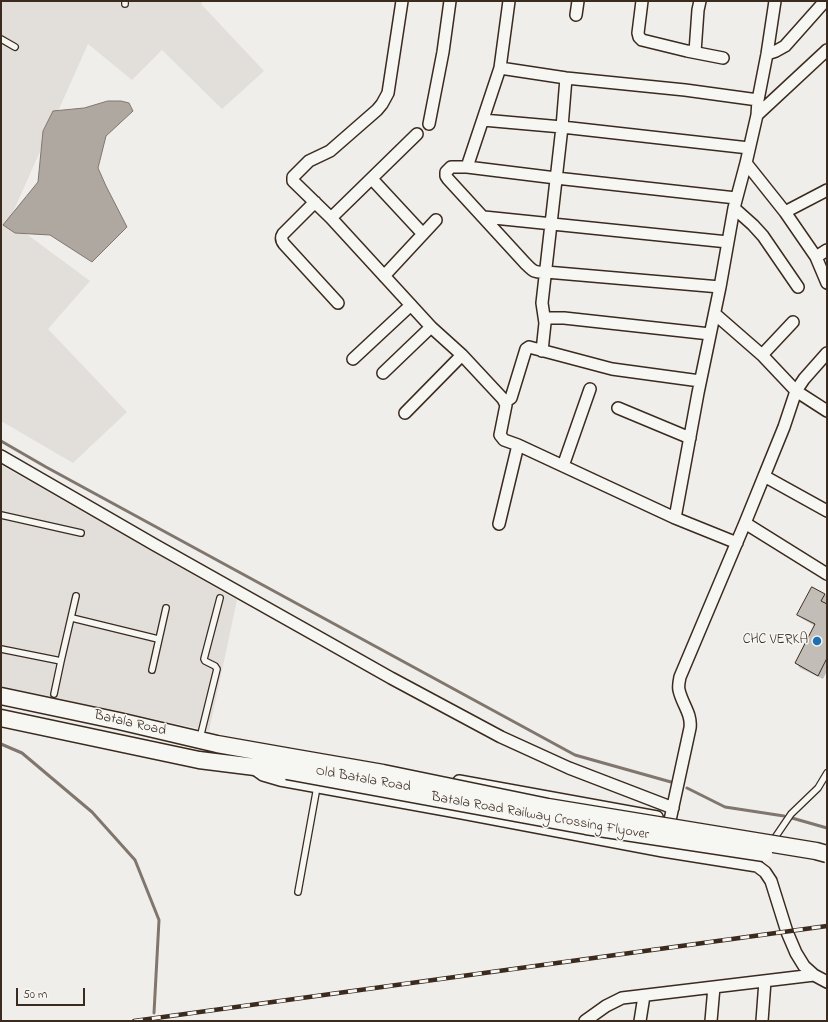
<!DOCTYPE html>
<html>
<head>
<meta charset="utf-8">
<style>
  body { margin:0 }
  #map { position:relative; width:828px; height:1022px; overflow:hidden; background:#efeeea; font-family:"Indie Flower",sans-serif }
  canvas { display:block }
  .frame { position:absolute; inset:0; border:2px solid #3b2a1e; pointer-events:none }
  .scale { position:absolute; left:16px; top:988px; width:69px; height:18px; box-sizing:border-box; border:2px solid #3b2a1e; border-top:0; padding-left:5px; font-size:12px; line-height:14px; white-space:nowrap; color:#3b2a1e; -webkit-text-stroke:3px #f6f6f2; paint-order:stroke }
</style>
</head>
<body>
<div id="map">
<canvas width="828" height="1022"></canvas>
<div class="frame"></div>
<div class="scale">50 m</div>
</div>
<script>
const g = document.querySelector('canvas').getContext('2d');
g.lineJoin = 'round';
function fillPath(path, color) { g.fillStyle = color; g.fill(path, 'evenodd'); }
function strokePath(path, color, width, dash) { g.strokeStyle = color; g.lineWidth = width; g.lineCap = dash ? 'butt' : 'round'; g.setLineDash(dash || []); g.stroke(path); }
function label(font, color, halo, rows, align = 'center') {
  g.font = font + ' "Indie Flower",sans-serif'; g.lineWidth = 3; g.setLineDash([]); g.textBaseline = 'middle'; g.strokeStyle = halo; g.fillStyle = color; for (const [text, x, y, turn = 0] of rows) {
    g.save(); g.translate(x, y); g.rotate((+turn || 0) * Math.PI / 180); g.textAlign = isNaN(turn) ? turn : align; if (halo) g.strokeText(text, 0, 0); g.fillText(text, 0, 0); g.restore();
  }
}
fillPath(new Path2D(`
  M1,1H203L201,4L264,71L222,109L162,50L132,80L88,44L9,221L90,281L48,329L127,412L73,463L1,421Z
  M1,465L237,600L209,731L1,686Z`), '#e2dfdb');
const water = new Path2D(`
  M108,101H121L129,103L133,111L106,136L98,168L106,186L127,227L92,262L50,235L15,233L3,225L38,182L43,131L53,111L84,108Z`);
fillPath(water, '#afa8a1');
strokePath(water, '#81766d', 1);
fillPath(new Path2D(`
  M812,588L827,596V671L823,679L800,668L796,663L815,626L803,619L798,615Z`), '#0003');
strokePath(new Path2D(`
  M1,441L46,467L575,755L671,782
  M1,744L22,753L92,812L135,860L159,920L154,1013
  M687,788L725,807L784,816
  M792,818L827,828`), '#81766d', 3);
const building = new Path2D(`
  M812,587L825,594L821,601L827,604V658L818,676L795,663L815,624L797,615Z`);
fillPath(building, '#c2bdb7');
strokePath(building, '#3b2a1e', 1);
const service = new Path2D(`
  M125,1V4
  M1,39L15,47
  M1,515L81,533
  M72,618L158,639
  M1,649L61,661
  M152,670L166,608
  M54,694L61,661L76,596
  M200,738L217,669L215,666L205,661L204,659L220,598
  M772,842L791,814L818,788L827,773
  M298,892L317,787`);
const minor = new Path2D(`
  M402,1L388,93L382,104L377,110L330,151L309,161L293,177V181L331,218L431,327L462,355L503,399L506,405L500,435L504,440L518,445L675,518L737,543
  M642,1L638,33L639,37L642,40L687,51L723,58
  M576,15L578,1
  M695,52L698,10L700,1
  M767,54L776,51L785,46L825,1
  M500,68L566,78L685,90L758,100
  M757,115L827,50
  M483,120L562,127L749,148
  M429,124L443,52L450,1
  M746,163L785,212L816,257L827,283
  M467,167L500,68L509,1
  M372,179L423,234
  M315,202L283,234C281,237 281,240 284,244L338,303
  M734,208L753,225L763,236L798,287
  M785,212L827,190
  M484,217L728,242
  M331,218L417,134
  M816,257L827,250
  M384,276L436,220
  M720,287L546,272C534,273 533,271 525,263L448,179L446,176V172L451,167H467L556,178L736,198
  M715,314L762,355L796,391L827,411
  M545,318H564L710,334
  M542,351L545,323L542,303L562,127L566,78
  M762,355L793,322
  M353,359L411,305
  M383,373L431,327
  M505,402L511,398L526,349L529,347L612,369L700,381
  M618,408L690,438
  M405,413L462,355
  M1,456L155,545L322,639L391,678L501,737L569,768L673,808
  M563,466L590,389
  M764,476L827,511
  M675,518L698,393L720,287L734,208L746,163L757,115L758,100L767,54L775,1
  M745,523L827,574
  M499,524L518,445
  M256,770L263,775L280,780L462,813L663,851L757,866L765,872L771,881L787,932L796,953L804,966L814,975L827,982
  M459,781L657,817
  M667,834L690,728C692,714 682,704 679,690C678,686 679,682 680,677L745,523L784,427L796,391L804,379L827,353
  M585,1021L606,1006L622,998L814,975
  M640,1021L644,996
  M711,1021L714,987
  M762,1021L765,981`);
const secondary = new Path2D(`
  M1,696L119,721L217,744L285,756
  M1,718L199,760L287,771`);
strokePath(service, '#3b2a1e', 8);
strokePath(minor, '#3b2a1e', 14);
strokePath(secondary, '#3b2a1e', 19);
strokePath(service, '#f6f6f2', 5.5);
strokePath(minor, '#f6f6f2', 11);
strokePath(secondary, '#f6f6f2', 16);
const rail = new Path2D(`
  M134,1021L827,926`);
strokePath(rail, '#3b2a1e', 4.5);
strokePath(rail, '#f6f6f2', 3, [9]);
const secondaryBridge = new Path2D(`
  M285,756L383,773L548,807L816,851L827,854
  M287,771L586,826L764,853`);
strokePath(secondaryBridge, '#3b2a1e', 19, []);
strokePath(secondaryBridge, '#f6f6f2', 16);
for (const [x, y, r, color] of [
  [817,641,5,"#1f6fb2"]
]) { const dot = new Path2D(); dot.arc(x, y, r, 0, 2 * Math.PI); g.fillStyle = color; g.fill(dot); strokePath(dot, '#f6f6f2', 1.5); }
label('14px', '#3b2a1e', '#f6f6f2', [
  ["CHC VERKA",808,641]
], 'right');
label('14px', '#3b2a1e', '#f6f6f2', [
  ["Batala Road",130,724,13],
  ["Old Batala Road",363,780,10],
  ["Batala Road Railway Crossing Flyover",540,817,10]
]);
</script>
</body>
</html>
